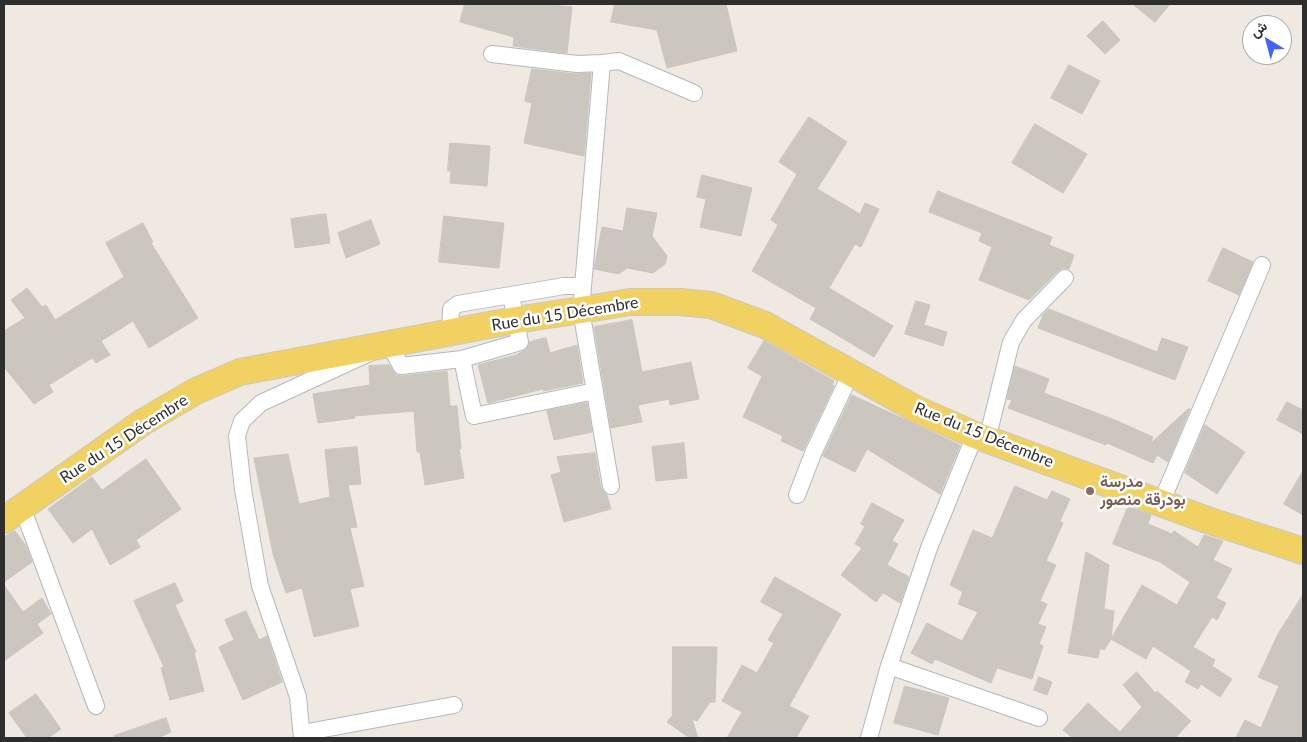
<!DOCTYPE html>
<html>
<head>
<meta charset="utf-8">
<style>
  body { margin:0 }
  #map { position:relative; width:1307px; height:742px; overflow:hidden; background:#efe9e1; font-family:Lato,Vazirmatn,sans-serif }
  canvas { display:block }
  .frame { position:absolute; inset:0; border:5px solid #2e2e2e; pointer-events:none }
  .north { position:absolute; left:1242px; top:15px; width:50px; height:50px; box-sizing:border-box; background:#fff; border:1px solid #ababab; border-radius:50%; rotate:323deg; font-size:14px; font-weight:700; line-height:20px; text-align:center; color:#2e2e2e }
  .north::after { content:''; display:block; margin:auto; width:18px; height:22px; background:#4264fb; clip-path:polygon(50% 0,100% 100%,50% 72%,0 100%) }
</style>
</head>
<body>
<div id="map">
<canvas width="1307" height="742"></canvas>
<div class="frame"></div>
<div class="north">ش</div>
</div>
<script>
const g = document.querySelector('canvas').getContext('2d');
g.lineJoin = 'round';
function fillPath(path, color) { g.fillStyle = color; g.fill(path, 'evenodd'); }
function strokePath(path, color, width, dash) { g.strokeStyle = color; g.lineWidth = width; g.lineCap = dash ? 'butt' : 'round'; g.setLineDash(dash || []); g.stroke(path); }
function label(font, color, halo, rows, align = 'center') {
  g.font = font + ' Lato,Vazirmatn,sans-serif'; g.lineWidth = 5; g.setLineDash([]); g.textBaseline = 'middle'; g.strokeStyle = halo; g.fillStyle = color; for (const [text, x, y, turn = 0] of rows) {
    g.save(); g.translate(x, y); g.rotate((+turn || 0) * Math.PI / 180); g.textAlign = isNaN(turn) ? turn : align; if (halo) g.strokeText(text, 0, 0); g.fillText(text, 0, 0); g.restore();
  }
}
const building = new Path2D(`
  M465,4H537L572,7L567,53L513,46L514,37L460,22Z
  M615,4H726L737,51L667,68L657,30L611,22Z
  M1133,4H1170L1155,22Z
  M1103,21L1120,40L1105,54L1087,36Z
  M1069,65L1100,81L1082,114L1051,98Z
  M532,69L576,74L591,73L584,156L524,143L532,103L525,101Z
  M809,117L847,142L817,189L860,214L865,203L879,209L861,247L855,244L829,288L893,326L874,357L810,319L816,308L752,271L778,225L771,220L797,174L779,162Z
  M1035,124L1087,154L1063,193L1012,163Z
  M450,143L490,146L487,186L450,183L451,171H448Z
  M702,175L752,188L741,236L700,227L706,199L697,197Z
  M938,191L1052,237L1049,245L1074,255L1069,269L1063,268L1058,271L1029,300L979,280L992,247L979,241L982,233L929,212Z
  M627,208L657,213L652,236L667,256L665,264L653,273L627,268L619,274L594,269L602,227L623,231Z
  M326,214L330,243L295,248L291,219Z
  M444,216L504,223L499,268L439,262Z
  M371,220L380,244L346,258L338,233Z
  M143,223L153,242L151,243L198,318L149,348L133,321L101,341L110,355L96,363L92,358L49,385L53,392L34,404L4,367V331L25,318L11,300L27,288L42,307L46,305L55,320L124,277L106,243Z
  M1223,248L1253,262L1239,295L1208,281Z
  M916,301L930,305L924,325L947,332L943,346L905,334Z
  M1049,309L1157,352L1162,338L1188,347L1175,380L1038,328L1043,315Z
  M632,320L642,372L691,362L699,399L670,405L669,399L638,405L642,422L611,428L594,327Z
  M546,338L550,353L577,345L583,383L543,391V389L488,403L478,365L516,355L527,349L530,342Z
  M764,341L834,381L832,385L834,386L803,451L781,441L783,436L743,417L762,376L748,368Z
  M389,365L396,375L402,376L447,371L450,406H457L461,449H459L464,478L425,485L420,452H417L414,411L354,416L355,418L318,423L313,394L370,385L369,366Z
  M1015,366L1049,379L1044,393L1115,420L1153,437L1150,444L1188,409H1190L1168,462L1157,455L1153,463L1107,443L1106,445L1008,408L1012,400L1007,399Z
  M852,395L960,445L940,494L867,449L855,472L823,456Z
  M1287,402L1303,410V434L1277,420Z
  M587,403L592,432L554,440L547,411Z
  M1205,425L1245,452L1217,494L1185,473Z
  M684,443L687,478L656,481L652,447Z
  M357,447L361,484L348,485L357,527L350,528L364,586L350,589L359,626L314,637L302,588L286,593L273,554L254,458L288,454L299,504L330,497L325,450Z
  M595,453L601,488L607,495L611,509L564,522L551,475L561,472L557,457Z
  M146,459L181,509L136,540L140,547L110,565L92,529L73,543L48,509L92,477L102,490Z
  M1303,471V515L1284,504Z
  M1015,486L1047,500L1052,491L1070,499L1060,521L1063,523L1046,561L1056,565L1040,601L1047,604L1038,624L1046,627L1039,644L1043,646L1032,679L997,668L991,683L935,659L932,664L911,653L927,623L962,641L978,612L958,604L963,592L950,585L973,530L992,538Z
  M872,503L904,520L892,541L898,544L887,565L909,577L900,603L883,593L876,602L841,575L862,548L855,544L865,526L861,524Z
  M1128,507L1151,515L1148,524L1172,534L1174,531L1198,547L1204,535L1223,541L1213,560L1232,569L1216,598L1226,603L1217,620L1212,617L1193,647L1215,660L1212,666L1232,679L1220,697L1201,684L1198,689L1185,682L1191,671L1153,646L1146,659L1111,639L1104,650L1100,648L1098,658L1068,653L1086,552L1109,565L1104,609L1114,611L1111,639L1142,585L1177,605L1190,582L1160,562L1113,544Z
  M15,531L26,546L32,562L4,582V537Z
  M775,577L841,614L789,706L809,716L796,738H727L742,712L722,701L742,665L757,673L774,643L768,640L783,614L761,602Z
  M175,583L183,601L175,605L196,652L194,653L204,691L170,700L161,668L164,667L134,601Z
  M4,585L23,612L42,598L51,614L37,624L43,633L4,661Z
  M1303,595V738H1236L1245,720L1261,728L1279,686L1258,677L1278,634Z
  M246,611L259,640L267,636L282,682L243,700L219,647L234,640L225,620Z
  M673,647H717L715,702H710L697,721L692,719L698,738H690L667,722L672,716Z
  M1137,672L1155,693L1157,691L1191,721L1175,738H1073L1063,730L1088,703L1120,732L1142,707L1123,685Z
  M1039,677L1052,682L1047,695L1034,690Z
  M905,686L949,698L938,735L894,723Z
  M36,694L61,729L48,738H27L9,713Z
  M166,718L171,732L158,738H115L114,736Z`);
fillPath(building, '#cbc7bf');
strokePath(building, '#cbc5ba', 1);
const street = new Path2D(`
  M492,54L577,64L602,63L619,61L694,93
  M602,63L581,310L611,486
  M450,333L451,309L458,304L564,286H583
  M462,359L474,416L595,391
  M987,440L1011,342L1024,320L1065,278
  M797,495L814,451L851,373
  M1161,503L1262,265
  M22,507L96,706
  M889,666L1039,718
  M302,733L454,705
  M302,738L298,697L260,586L243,489L237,436L242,421L261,403L389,344L401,366L462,359L520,342L511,295
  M869,738L889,666L929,548L975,435`);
const primary = new Path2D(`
  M4,520L143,422L196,391L240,372L516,320L581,310L630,302H680L711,305L765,325L916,409L975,435L1207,520L1303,551`);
strokePath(street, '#b4b7c1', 18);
strokePath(primary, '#c9c9c9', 28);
strokePath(street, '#fff', 16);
strokePath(primary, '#f2d163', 26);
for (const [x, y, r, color] of [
  [1090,491,5,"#8d6e63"]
]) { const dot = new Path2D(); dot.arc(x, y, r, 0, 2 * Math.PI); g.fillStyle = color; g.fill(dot); strokePath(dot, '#fff', 2); }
label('16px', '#2e2e2e', '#fff', [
  ["Rue du 15 Décembre",565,314,-9],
  ["Rue du 15 Décembre",984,435,22],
  ["Rue du 15 Décembre",124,439,-33]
]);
label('bold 16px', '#785e54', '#fff', [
  ["مدرسة",1100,482],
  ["بودرقة منصور",1100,500]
], 'left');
</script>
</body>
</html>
